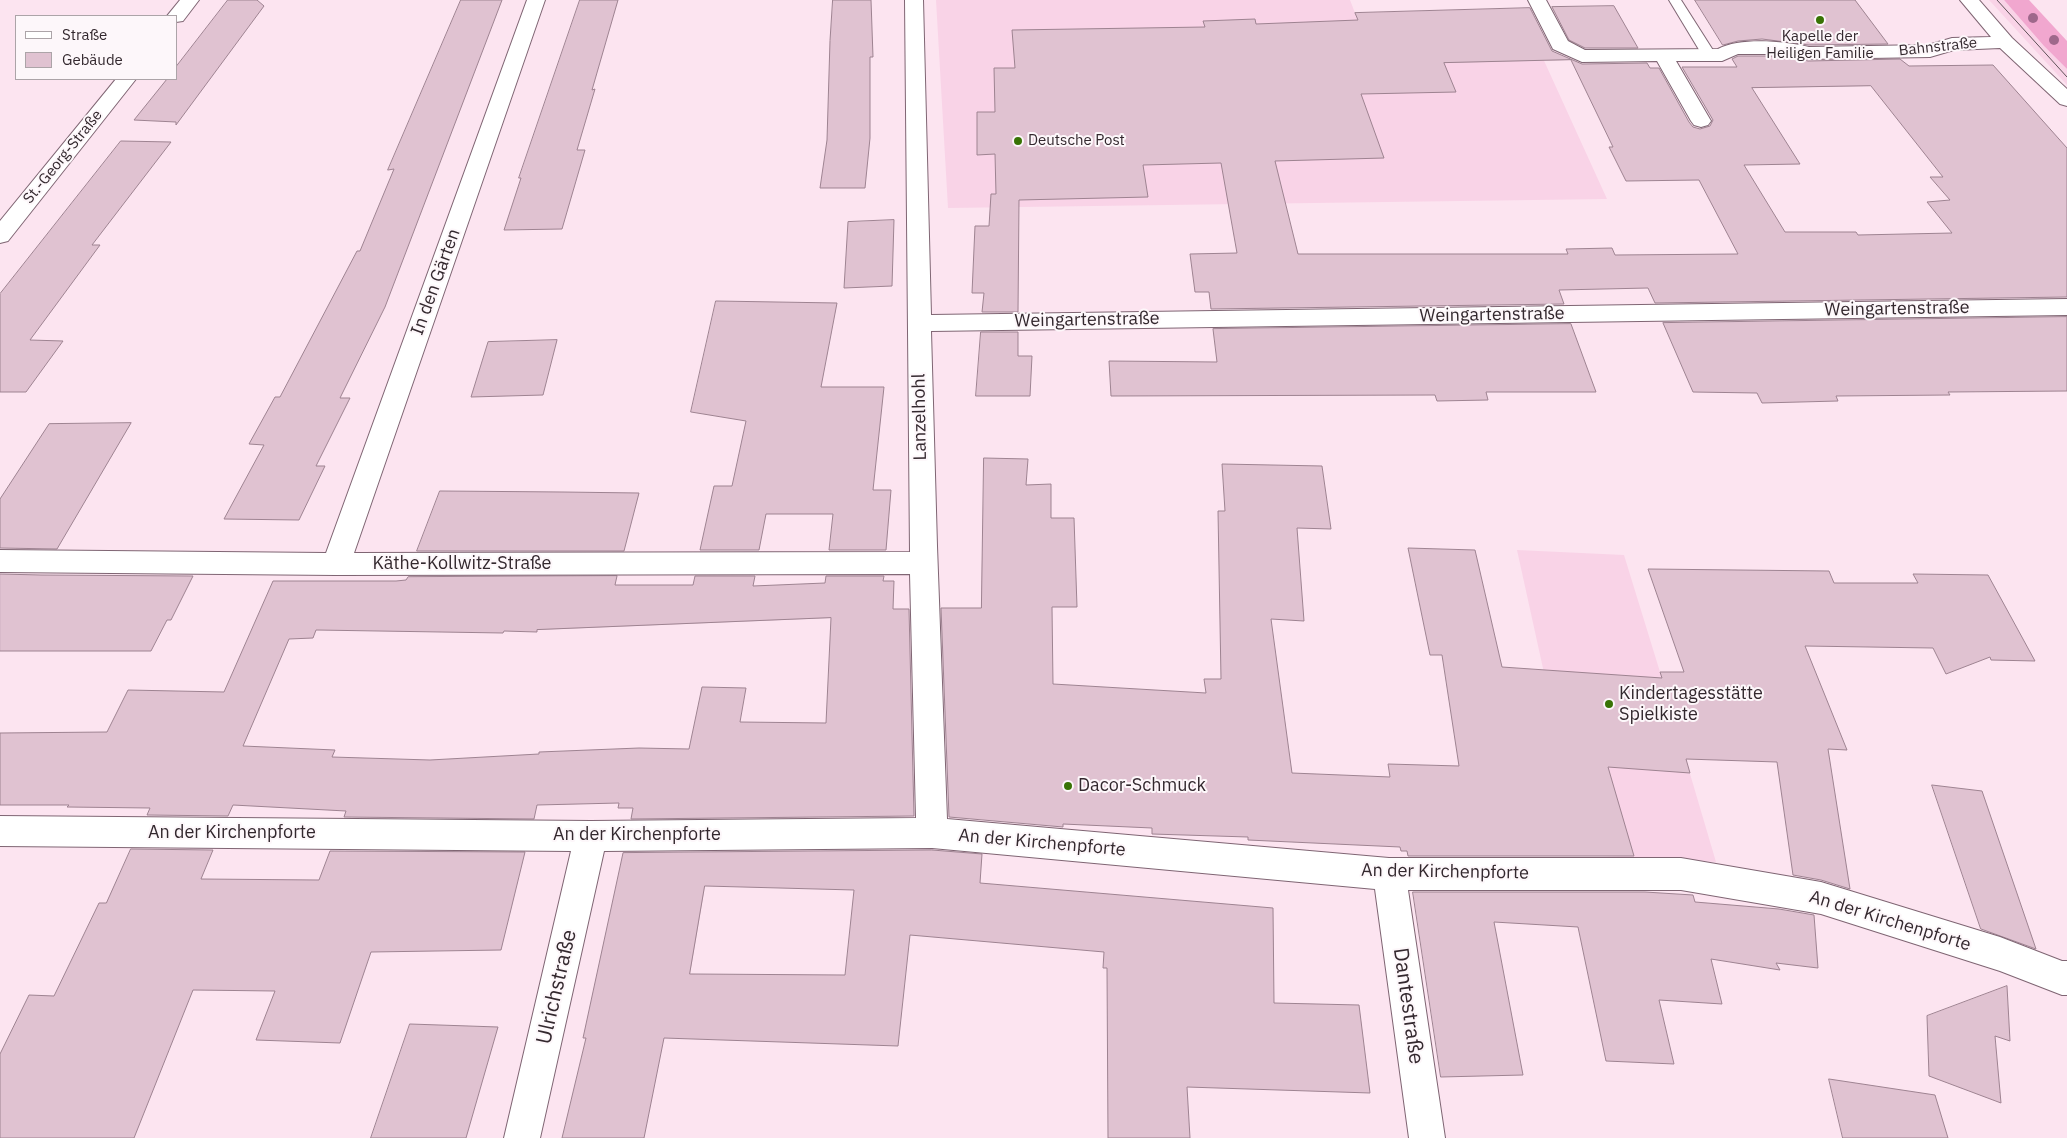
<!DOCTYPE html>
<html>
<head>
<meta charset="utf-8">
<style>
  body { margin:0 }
  #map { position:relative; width:2067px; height:1138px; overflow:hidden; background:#fce4f0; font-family:"IBM Plex Sans",sans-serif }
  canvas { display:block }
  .legend { position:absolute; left:15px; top:15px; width:162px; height:65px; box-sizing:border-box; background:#fdf7fa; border:1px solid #aca4a8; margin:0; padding:6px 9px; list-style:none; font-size:15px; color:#33282e }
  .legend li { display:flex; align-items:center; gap:10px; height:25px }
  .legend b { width:25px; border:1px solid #aca4a8 }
</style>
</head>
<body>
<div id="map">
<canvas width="2067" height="1138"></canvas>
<ul class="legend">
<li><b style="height:6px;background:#fff"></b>Straße</li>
<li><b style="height:14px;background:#e0c2d1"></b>Gebäude</li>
</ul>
</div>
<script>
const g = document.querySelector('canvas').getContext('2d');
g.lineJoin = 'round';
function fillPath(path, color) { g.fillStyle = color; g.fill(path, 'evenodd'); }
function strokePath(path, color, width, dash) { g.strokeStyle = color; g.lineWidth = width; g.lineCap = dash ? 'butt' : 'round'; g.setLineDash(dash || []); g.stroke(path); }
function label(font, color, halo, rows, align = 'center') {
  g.font = font + ' "IBM Plex Sans",sans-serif'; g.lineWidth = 4; g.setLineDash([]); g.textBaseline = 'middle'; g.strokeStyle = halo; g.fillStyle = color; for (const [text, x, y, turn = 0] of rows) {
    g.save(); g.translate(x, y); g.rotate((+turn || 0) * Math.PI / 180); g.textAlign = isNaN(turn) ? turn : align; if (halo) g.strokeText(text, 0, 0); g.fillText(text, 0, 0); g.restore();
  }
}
fillPath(new Path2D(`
  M936,0H1350L1355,13L1520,8L1607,199L948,208Z
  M1989,0H2004L2044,46L2067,69V85Z
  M1517,550L1624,555L1660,672L1716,862L1584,855Z`), '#f9d3e7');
fillPath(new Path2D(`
  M2004,0H2029L2067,41V69L2044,46Z`), '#f1a7cf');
const building = new Path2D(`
  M228,0H257L264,6L176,125V122L134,120L167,79H176V67Z
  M461,0H502L385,307L340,398H350L316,466H325L299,520L224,519L264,445L249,444L275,397H280L357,251H360L394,169L388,170Z
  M580,0H618L592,90L595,89L577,150H585L562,229L504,230L521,178H519Z
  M833,0H871L873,57H870V138L865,188H820L827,140L830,41Z
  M1695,0H1855L1888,44L1809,45L1762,39L1738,41L1723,45Z
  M1614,6L1638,48H1585L1569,40L1552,7Z
  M1530,8L1552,51L1582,64L1647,63L1650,68H1659L1689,122L1693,127L1700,129L1710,126L1713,120L1682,67H1737L1732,59L1738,56H1789L1808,61L1900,59L1909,66L1993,65L2067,148V297L1655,303L1648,288L1559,290L1564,304L1211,309L1209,292H1195L1190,254L1237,253L1221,163L1143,165L1148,197L1019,200L1018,312H982L984,293H972L975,226H989L991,194H996L995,154L977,155V112H995L994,68H1015L1012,30L1205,27L1203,21L1255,19L1256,24L1358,20L1355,13ZM1571,60L1613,147H1609L1626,181L1699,180L1738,254L1615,255L1612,248L1566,249L1568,254H1298L1275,161L1384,158L1361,94L1456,92L1444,63ZM1871,86L1943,177H1930L1950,200L1927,202L1952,233L1858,235L1856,232H1785L1744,165L1800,164L1752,88Z
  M121,141L171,142L92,245H100L30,340L63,341L26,392H0V294Z
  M894,220L892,286L844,288L848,222Z
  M716,301L837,303L821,387H884L873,490H891L886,550H829L833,514H766L759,550H700L714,486H732L746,421L691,412Z
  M2067,317V391L1948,392L1950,395L1836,396L1838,401L1762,403L1757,393L1693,392L1663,323Z
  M1571,324L1596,392H1486L1488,400L1437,401L1435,395L1111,396L1109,361L1217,362L1213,329Z
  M981,332H1018V356H1032L1030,396H976Z
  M557,340L543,395L471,397L488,342Z
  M131,423L57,549L0,548V499L49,424Z
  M984,458L1028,459L1026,485L1051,484V518H1074L1077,607H1052L1053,684L1206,693L1204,679H1221L1218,511H1225L1222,464L1322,466L1331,529L1297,528L1304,621L1271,619L1292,773L1390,777L1388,764L1459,766L1442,655H1430L1408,548L1475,550L1502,667L1662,678L1660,672H1684L1648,569L1829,571L1834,583H1918L1913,574L1988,575L2035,661L1991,660L1990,657L1946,674L1933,648L1805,646L1847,750L1828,749L1850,889L1821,880L1793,875L1777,762L1686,759L1690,773L1608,767L1634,856H1408L1407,851H1401L1400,847L1248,840V837L1152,834V828L1063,824V827L949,817L941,608H981Z
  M440,491L563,492L639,493L624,551H417Z
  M0,574L41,575L193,576L171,620H167L151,651H0Z
  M617,576L615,585H693L695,576H755L753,586L825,583L826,576H884L883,581H894L893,609H909L914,816L631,819L633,808H618L619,803L537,805L534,819L344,817L346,811L233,805L228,816L147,815L150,808L67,807L69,805H0V733L107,732L128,690L224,692L273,581H396L406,580L408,577ZM831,618L826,723L740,722L746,688L702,687L689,749L639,748L539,752V754L430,760L332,757L335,750L243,746L289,639L313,638L316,630L503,633L504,631L537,632V630Z
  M1932,785L1982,791L2036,949L1981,929Z
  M131,849L213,850L201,879L319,880L330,851L525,852L501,950L371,952L340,1043L256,1040L275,991L193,990L134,1138H0V1054L29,995L54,996L99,903H106Z
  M932,850L982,854L980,883L1273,908L1274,1003L1359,1005L1370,1093L1187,1087L1190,1138H1108L1107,968H1103L1104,952L910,935L898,1046L664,1038L644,1138H562L586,1038H583L623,853ZM705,886L854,890L845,975L690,974Z
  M1413,892H1645L1693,895L1695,902L1779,909L1814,915L1818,968L1776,963L1780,970L1711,959L1722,1004L1659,1000L1674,1064L1606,1061L1578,927L1494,922L1523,1075L1441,1077Z
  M2007,986L2010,1041L1995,1036L2001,1103L1929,1076L1927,1016Z
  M410,1024L498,1027L466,1138H371Z
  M1829,1079L1935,1095L1948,1138H1843Z`);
fillPath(building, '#e0c2d1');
strokePath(building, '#9e8391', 1);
const service = new Path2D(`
  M1669,0H1681L1716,55L1714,58H1704Z`);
const minor = new Path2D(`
  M180,0H199L183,21L176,22V16H167Z
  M527,0H545L354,553L910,552L905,0H923L931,315L2067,299V315L931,331L937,546L947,819L1389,858H1681L1821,882L2000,937L2062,961H2067V995H2062L2000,971L1821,914L1681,890H1408L1445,1138H1409L1375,889L932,848L604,851L540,1138H504L571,851L0,846V816L591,821L916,818L910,574L336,575L0,572V550L326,553Z
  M1528,0H1546L1568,41L1585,50L1718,49C1740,37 1784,41 1809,47L1928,45L1952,38L1991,37L1960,0H1979L2012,38L2067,89V106L2060,104L2000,48L1954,50L1930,57L1808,59L1789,54H1738L1722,61H1676L1711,121L1708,125L1701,127L1694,125L1691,121L1657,61L1582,62L1553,49Z
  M116,79H136L8,241L0,243V221Z`);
strokePath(service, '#7f6573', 2);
strokePath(minor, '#7f6573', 2);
fillPath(service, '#fff');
fillPath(minor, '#fff');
strokePath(new Path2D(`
  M1997,0L2067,77`), '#5f5259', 1);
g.fillStyle = '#9e688b';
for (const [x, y] of [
  [2033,18],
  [2054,40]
]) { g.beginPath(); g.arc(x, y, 5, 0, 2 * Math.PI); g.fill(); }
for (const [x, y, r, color] of [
  [1820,20,5,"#387305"],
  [1018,141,5,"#387305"],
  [1609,704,5,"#387305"],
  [1068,786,5,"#387305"]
]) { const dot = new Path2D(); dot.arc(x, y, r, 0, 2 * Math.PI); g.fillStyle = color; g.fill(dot); strokePath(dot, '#fdf7fa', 2); }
label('15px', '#33282e', '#fdf7fa', [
  ["Kapelle der",1820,37],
  ["Heiligen Familie",1820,54],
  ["Deutsche Post",1028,141,"left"]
]);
label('15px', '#33282e', '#fdf7fa', [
  ["Bahnstraße",1938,47,-6],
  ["St.-Georg-Straße",63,157,-51]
]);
label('18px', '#33282e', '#fdf7fa', [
  ["In den Gärten",436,282,-70],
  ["Weingartenstraße",1897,309,-1],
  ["Weingartenstraße",1492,315,-1],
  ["Weingartenstraße",1087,320,-1],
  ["Lanzelhohl",920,417,-91],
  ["Käthe-Kollwitz-Straße",462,564],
  ["An der Kirchenpforte",232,833],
  ["An der Kirchenpforte",637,835],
  ["An der Kirchenpforte",1042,843,5],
  ["An der Kirchenpforte",1445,872,1],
  ["An der Kirchenpforte",1890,921,17]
]);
label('18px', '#33282e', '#fdf7fa', [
  ["Kindertagesstätte",1619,694],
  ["Spielkiste",1619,715],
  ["Dacor-Schmuck",1078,786]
], 'left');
label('21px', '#33282e', '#fdf7fa', [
  ["Ulrichstraße",557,987,-77],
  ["Dantestraße",1408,1006,82]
]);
</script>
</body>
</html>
